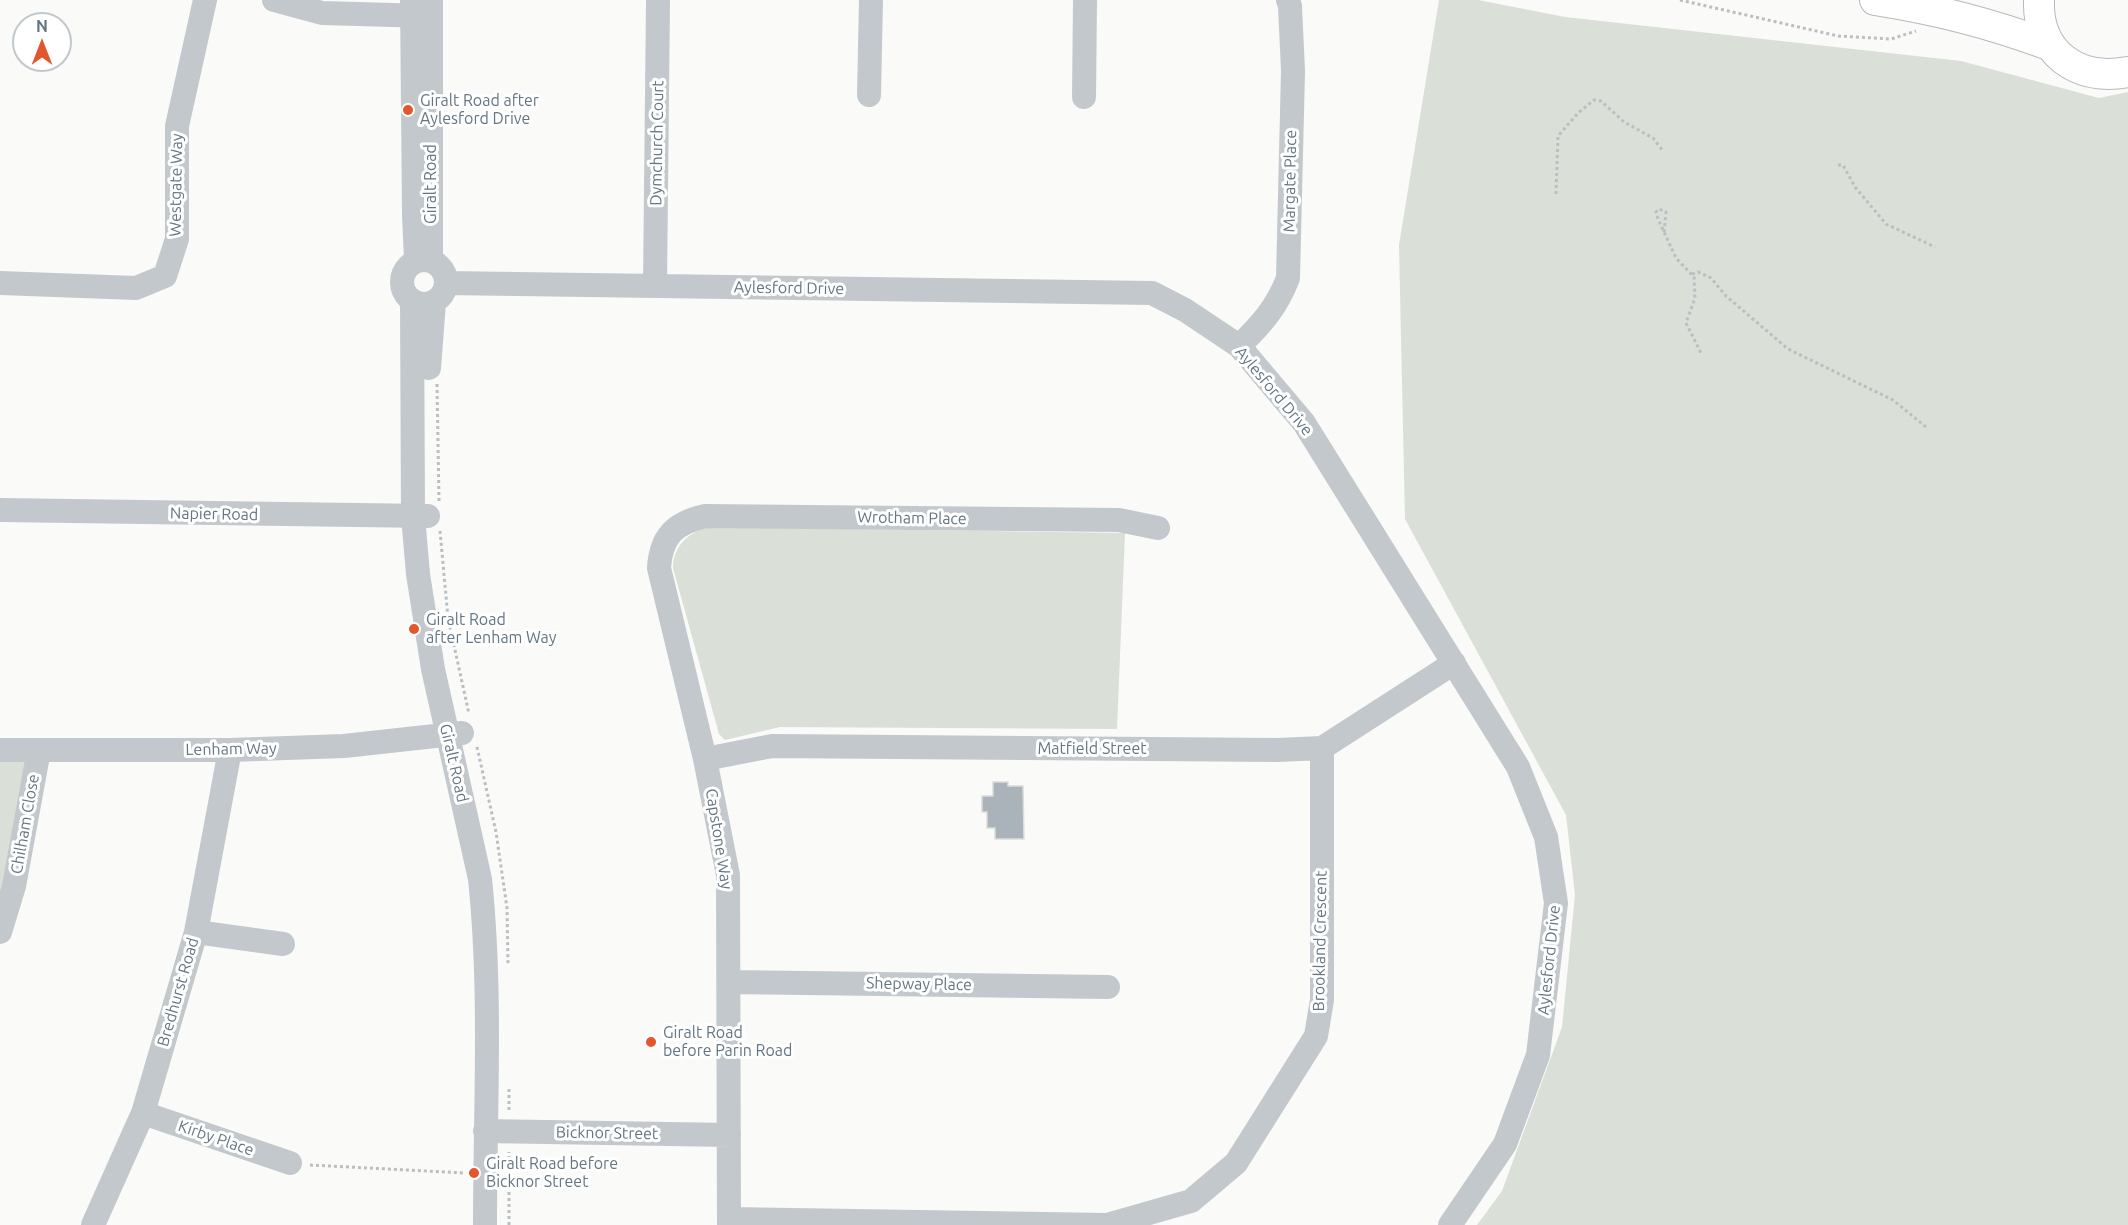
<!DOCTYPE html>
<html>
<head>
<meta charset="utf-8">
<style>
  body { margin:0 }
  #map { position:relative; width:2128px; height:1225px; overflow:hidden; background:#fafaf8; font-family:Ubuntu,sans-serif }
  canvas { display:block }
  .north { position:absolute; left:12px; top:12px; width:60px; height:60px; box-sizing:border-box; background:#fff; border:2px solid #c1c8cd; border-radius:50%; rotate:0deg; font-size:16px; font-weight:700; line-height:24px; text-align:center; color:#657683 }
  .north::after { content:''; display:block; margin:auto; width:21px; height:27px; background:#e4572e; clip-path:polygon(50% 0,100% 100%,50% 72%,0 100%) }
</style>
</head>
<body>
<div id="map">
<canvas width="2128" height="1225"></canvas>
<div class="north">N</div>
</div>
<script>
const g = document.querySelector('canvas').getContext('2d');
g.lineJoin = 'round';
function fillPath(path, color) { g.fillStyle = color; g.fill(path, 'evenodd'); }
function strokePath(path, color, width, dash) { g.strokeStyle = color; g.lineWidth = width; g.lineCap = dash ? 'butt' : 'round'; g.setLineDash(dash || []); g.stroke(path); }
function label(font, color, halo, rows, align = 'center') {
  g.font = font + ' Ubuntu,sans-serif'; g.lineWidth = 6; g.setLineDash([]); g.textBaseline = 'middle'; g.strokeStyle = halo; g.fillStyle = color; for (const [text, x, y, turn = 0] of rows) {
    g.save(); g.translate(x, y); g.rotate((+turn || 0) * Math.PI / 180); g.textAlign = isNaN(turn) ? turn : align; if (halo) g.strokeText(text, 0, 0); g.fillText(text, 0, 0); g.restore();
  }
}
fillPath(new Path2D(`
  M1439,0H1478L1565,17L1961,61L2099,98L2128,92V1225H1477L1502,1191L1562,1027L1575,895L1566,815L1405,519L1399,245Z
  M706,527L1125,533L1117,729L780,727L725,740L719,734L673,568C673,547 687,534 706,527Z
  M0,760L27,761L0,905Z`), '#dadfd7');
const building = new Path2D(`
  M993,782H1008V786H1023L1024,839H995V828H987V812H982V796H993Z`);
fillPath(building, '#aab3b9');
strokePath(building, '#dcdcda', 1.5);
const major = new Path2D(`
  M1875,0C1938,10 1989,23 2049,45
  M2039,0C2037,53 2078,82 2128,72`);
strokePath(major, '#b5babe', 32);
strokePath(new Path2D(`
  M1680,0L1838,36L1891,39L1916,31
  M1838,165H1843L1855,187L1886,224L1935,247
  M1556,194L1558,136L1578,113L1594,100L1601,101L1624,122L1653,138L1663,151
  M1664,232L1666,212L1659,209L1656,212L1658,219L1676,258L1694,277L1695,298L1686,323L1701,353
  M1692,274L1698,272L1711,278L1726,296L1788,349L1893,400L1926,427
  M437,384L439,501
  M440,531L448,618L469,714
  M477,747L496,832L507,908L508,965
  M509,1089V1112
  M310,1165L465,1173
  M509,1225V1152`), '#bbbfc2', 3, [3, 3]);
strokePath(new Path2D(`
  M274,0L322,13L428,16
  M412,0L414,214L416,260
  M431,0V260
  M869,95L871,0
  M1084,97L1085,0
  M402 282a22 22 0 1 1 44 0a22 22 0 1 1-44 0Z
  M0,283L136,288L165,276L177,239V126L205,0
  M446,283L1152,293L1185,310L1239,346L1304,423L1518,767L1546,837L1556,903L1538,1055L1505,1144L1450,1225
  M655,285L658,0
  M412,301L413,516L418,574L433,669L480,879C492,994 485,1110 485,1225
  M1239,346C1261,325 1277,307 1288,278L1293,71L1290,6L1288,0
  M429,368L434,302
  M0,510L428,516
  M0,750H230L344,746L462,733
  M705,759L772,746L1277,750L1322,748L1454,663
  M0,932L14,886L39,750
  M196,932L283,944
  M729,982L1108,987
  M143,1113L290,1163
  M485,1131L729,1135
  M729,1219L1107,1225L1191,1201L1236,1163L1316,1036L1322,1000V748
  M93,1225L143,1113L196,932L230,750
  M729,1225L728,875L705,759L659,568C661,536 675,523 705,516L1119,520L1158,528`), '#c3c8cc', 24);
strokePath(major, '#fff', 30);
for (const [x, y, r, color] of [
  [408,110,6,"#e4572e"],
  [414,629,6,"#e4572e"],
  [651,1042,6,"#e4572e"],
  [474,1173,6,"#e4572e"]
]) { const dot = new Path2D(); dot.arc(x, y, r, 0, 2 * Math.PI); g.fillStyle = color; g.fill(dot); strokePath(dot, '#fff', 2); }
label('16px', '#657683', '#fff', [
  ["Giralt Road after",420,101],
  ["Aylesford Drive",420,119],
  ["Giralt Road",426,620],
  ["after Lenham Way",426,638],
  ["Giralt Road",663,1033],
  ["before Parin Road",663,1051],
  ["Giralt Road before",486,1164],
  ["Bicknor Street",486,1182]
], 'left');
label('16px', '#657683', '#fff', [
  ["Dymchurch Court",657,143,-89],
  ["Margate Place",1290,181,-89],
  ["Giralt Road",431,184,-90],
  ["Westgate Way",176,185,-89],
  ["Aylesford Drive",789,288,1],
  ["Aylesford Drive",1274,391,50],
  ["Napier Road",214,514,1],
  ["Wrotham Place",912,518,1],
  ["Lenham Way",231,749,-1],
  ["Matfield Street",1092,749],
  ["Giralt Road",454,763,77],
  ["Chilham Close",25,824,-80],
  ["Capstone Way",719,839,81],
  ["Brookland Crescent",1320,941,-89],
  ["Aylesford Drive",1549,960,-84],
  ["Shepway Place",919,984,1],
  ["Bredhurst Road",178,992,-74],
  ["Bicknor Street",607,1133,1],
  ["Kirby Place",216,1138,19]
]);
</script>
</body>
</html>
